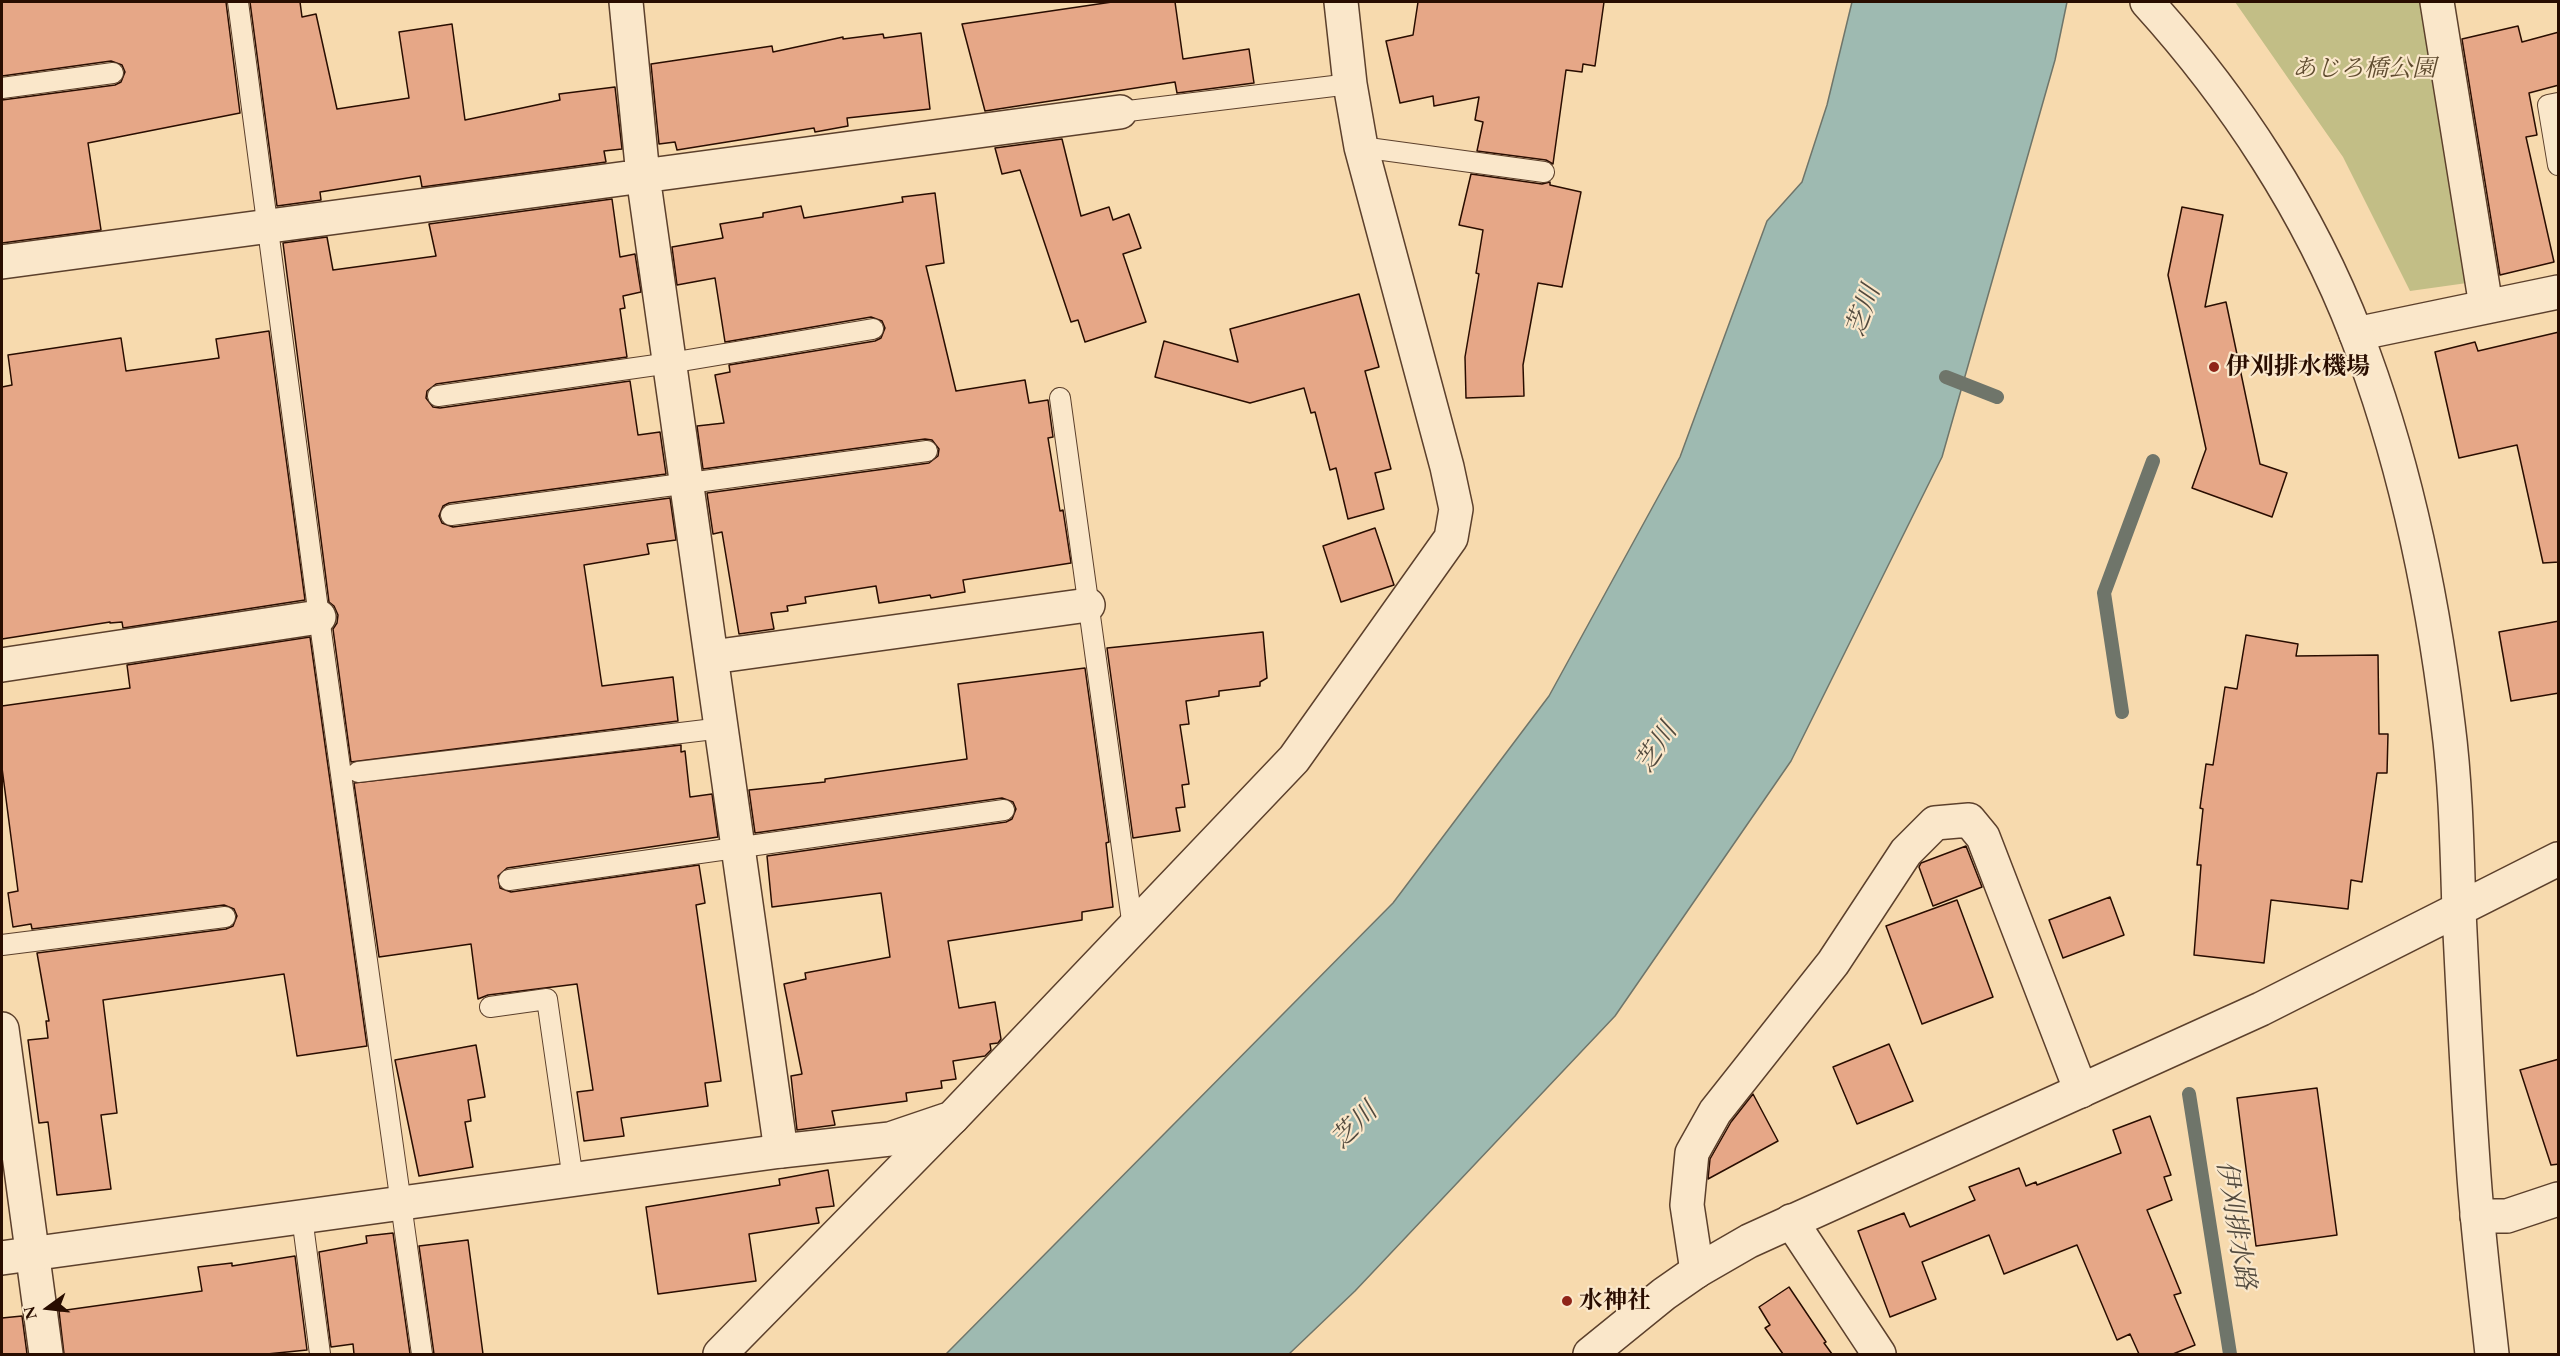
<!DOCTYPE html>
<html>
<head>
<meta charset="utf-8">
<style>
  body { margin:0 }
  #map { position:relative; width:2560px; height:1356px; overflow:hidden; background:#f7daae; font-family:"EB Garamond",serif }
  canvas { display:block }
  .frame { position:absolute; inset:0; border:3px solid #290d00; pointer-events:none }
  .north { position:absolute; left:18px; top:1278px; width:60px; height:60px; -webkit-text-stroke:4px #fae7ca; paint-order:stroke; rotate:255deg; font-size:16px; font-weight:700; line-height:24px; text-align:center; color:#290d00 }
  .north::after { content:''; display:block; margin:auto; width:21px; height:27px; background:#290d00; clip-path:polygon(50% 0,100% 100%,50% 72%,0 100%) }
</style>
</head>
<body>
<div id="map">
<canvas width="2560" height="1356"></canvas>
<div class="frame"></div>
<div class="north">N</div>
</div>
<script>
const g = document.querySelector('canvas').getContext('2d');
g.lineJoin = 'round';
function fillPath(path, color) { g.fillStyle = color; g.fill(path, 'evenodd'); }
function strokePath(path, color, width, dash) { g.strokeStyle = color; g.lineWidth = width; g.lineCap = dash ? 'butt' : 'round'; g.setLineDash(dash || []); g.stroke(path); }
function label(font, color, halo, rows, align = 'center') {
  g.font = font + ' "EB Garamond","Noto Serif JP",serif'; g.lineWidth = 4.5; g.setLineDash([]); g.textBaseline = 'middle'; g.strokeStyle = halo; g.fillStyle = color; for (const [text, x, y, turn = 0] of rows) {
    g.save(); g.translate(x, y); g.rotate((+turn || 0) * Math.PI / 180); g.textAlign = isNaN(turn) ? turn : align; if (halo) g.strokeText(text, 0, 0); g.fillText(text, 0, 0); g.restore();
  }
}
fillPath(new Path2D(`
  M2235,2H2423L2467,283L2410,291L2343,157Z`), '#c2be86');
const water = new Path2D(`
  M1852,2H2067L2055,60L1942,457L1791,761L1615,1016L1355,1291L1289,1354H946L1393,903L1549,696L1680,457L1767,221L1802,182L1827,105Z`);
fillPath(water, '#9ebab1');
strokePath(water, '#6f756a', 1.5);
strokePath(new Path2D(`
  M1946,377L1997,397
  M2122,712L2104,593L2153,461
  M2189,1094L2230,1354`), '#6f756a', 14);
const building = new Path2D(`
  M2,2H226L240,113L88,143L101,230L2,243V100L115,85L121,82L125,72L122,65L111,61L2,76Z
  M250,2H300L302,17L316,14L337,109L409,98L399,32L452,24L465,120L560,100L559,94L615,87L622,149L604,151L606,162L422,187L420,176L320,192L321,200L277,206Z
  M1112,2H1175L1183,59L1249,49L1254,83L1177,93L1175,82L985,111L962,24Z
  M1418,2H1604L1595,66L1583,64L1582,72L1566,70L1553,164L1546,160L1477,151L1483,122L1475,120L1479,97L1434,106L1433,96L1400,103L1386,41L1413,35Z
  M2518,26L2522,42L2559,32V85L2529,93L2537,135L2526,137L2554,262L2500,275L2462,39Z
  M921,33L930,109L847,118L848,126L815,132L814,128L677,150L675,142L659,144L651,64L772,46L773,52L843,37V39L883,34L884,38Z
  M1062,139L1081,216L1109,207L1113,220L1129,214L1141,248L1123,254L1146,322L1085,342L1078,320L1071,322L1020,170L1002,174L995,148Z
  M1471,174L1542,184L1550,182V185L1581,192L1562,287L1538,283L1523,365L1524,396L1466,398L1465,357L1479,274L1476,273L1483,230L1459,225Z
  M935,193L944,263L926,266L956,391L1025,380L1029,403L1048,400L1053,437L1048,438L1060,511L1063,510L1071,563L963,580L965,592L931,598L930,595L879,603L876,586L805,597L806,603L787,606L788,611L771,613L774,629L739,634L722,532L713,534L707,493L929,463L938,456L939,449L932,440L925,439L703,469L697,426L724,423L715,375L730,372L729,365L875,341L881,338L885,328L882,321L871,317L725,342L715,278L677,285L672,247L723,238L720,224L763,217V213L801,206L804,218L903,202L902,197Z
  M612,199L620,257L635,254L641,292L623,296L625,308L620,309L627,357L436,384L427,391L426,398L433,407L440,408L630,381L638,435L660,432L666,474L449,503L443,506L439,516L442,523L453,527L670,498L676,540L647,544L649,554L584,565L602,686L673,677L678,721L351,762L333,629L337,623L338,615L334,606L329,602L283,243L327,237L333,270L436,256L429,224Z
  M2182,207L2223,215L2205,307L2226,302L2260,464L2287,473L2272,517L2192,488L2206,449L2168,275Z
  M1359,294L1379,367L1365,371L1391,469L1375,473L1384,509L1348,519L1336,468L1330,470L1315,412L1311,413L1304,388L1250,403L1155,377L1164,341L1238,362L1230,329Z
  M269,331L305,600L123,628L122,622L110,623V622L2,639V387L12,385L8,355L121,338L126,371L219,358L216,339Z
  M2559,332V562L2543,563L2517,445L2459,458L2435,352L2475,342L2478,351Z
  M1375,528L1394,585L1341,602L1323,546Z
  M2559,621V693L2511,701L2499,632Z
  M1263,632L1267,678L1260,682V686L1219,691V696L1186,701L1189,724L1180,725L1189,784L1182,785L1185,807L1176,808L1180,831L1133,838L1107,648Z
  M2246,635L2298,644L2296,656L2378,655L2379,734H2388L2387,773H2377L2362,882L2351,880L2348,909L2271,900L2264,963L2194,955L2201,865H2197L2203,809L2200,808L2206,764L2213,765L2225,687L2237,689Z
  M310,637L367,1046L297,1056L284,974L103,1000L117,1113L101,1115L111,1189L57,1195L48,1122L39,1123L28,1040L48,1038L46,1021H49L37,953L226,929L233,926L237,916L234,909L224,905L32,929L31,924L13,927L8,893L18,891L2,768V706L130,688L127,665Z
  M1085,668L1109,842L1106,843L1113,907L1082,912V920L948,941L959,1008L995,1002L1001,1039L998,1043L990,1044L991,1050L985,1056L953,1061L956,1079L941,1081L942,1088L906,1093L907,1101L832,1111L835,1125L797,1130L791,1076L802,1074L784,984L806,979L805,973L890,957L881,893L772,907L767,856L1006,822L1012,819L1016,809L1013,802L1002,798L755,833L749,790L825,782V779L967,759L958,684Z
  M681,745V752L685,751L690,797L712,794L718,837L507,868L498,876L500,888L511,892L699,865L705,903L696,905L721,1081L705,1083L708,1106L621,1118L624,1136L584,1141L577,1092L593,1090L577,984L488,995L478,999L471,944L379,957L354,783Z
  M1966,846L1982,887L1933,906L1919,867L1921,863Z
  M2110,897L2124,935L2063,958L2049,920Z
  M1957,900L1993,997L1922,1024L1886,926Z
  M1889,1044L1913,1101L1857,1124L1833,1067Z
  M476,1045L485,1097L468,1100L471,1121L465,1122L473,1167L419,1176L395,1060Z
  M2559,1059V1164L2551,1165L2520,1070Z
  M2317,1088L2337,1235L2256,1246L2237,1098Z
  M1753,1094L1778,1141L1708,1179L1710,1159L1731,1122Z
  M2150,1116L2171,1175L2164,1177L2172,1200L2147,1210L2181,1293L2174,1295L2195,1345L2173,1354H2139L2130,1334L2117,1340L2077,1245L2004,1274L1989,1235L1922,1262L1936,1299L1890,1317L1858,1231L1904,1213L1910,1227L1975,1200L1969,1187L2019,1168L2026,1186L2036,1182L2037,1185L2121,1153L2113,1130Z
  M828,1170L834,1206L816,1208L819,1223L749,1234L756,1281L658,1294L646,1207L780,1185L779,1179Z
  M393,1233L410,1354H354L353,1344L331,1347L319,1252L367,1243L366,1236Z
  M468,1240L483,1354H434L419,1246Z
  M295,1256L307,1350L267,1354H64L59,1311L202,1291L198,1267L232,1263V1266Z
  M1789,1287L1826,1342L1824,1343L1832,1354H1783L1765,1328L1770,1325L1759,1307Z
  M22,1316L27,1354H2V1318Z`);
fillPath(building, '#e6a787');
strokePath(building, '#290d00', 1.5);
const service = new Path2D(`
  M238,2L319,617L422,1354
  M2,88L113,73
  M2558,103L2548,105L2558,165
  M1120,112L1350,84
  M1361,147L1544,172
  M438,396L670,363L873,329
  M1060,398L1133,928
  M451,515L927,451
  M358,772L722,728
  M509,880L1004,810
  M2,945L225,917
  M490,1007L547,999L573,1180
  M302,1217L320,1354`);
const minor = new Path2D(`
  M626,2L643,176L781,1151
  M2437,2L2486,306
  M2,262L1120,112
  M2356,334L2558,292
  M712,657L1088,605
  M2,665L319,617
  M2,1029L46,1354
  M2477,1216H2507L2558,1199
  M1791,1221L1879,1354
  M1697,1271L1687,1205L1692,1153L1715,1112L1833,963L1906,852L1935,823L1969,820L1983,837L2081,1091
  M720,1354L952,1118`);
const tertiary = new Path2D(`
  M2147,2C2234,98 2309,212 2356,334C2404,458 2432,592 2448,724C2456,786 2457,849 2459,911C2463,994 2467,1078 2473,1162C2477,1226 2485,1290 2492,1354
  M2,1258L781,1151L890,1139L952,1118L1294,759L1451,538L1456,509L1447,467L1361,147L1350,84L1341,2
  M1590,1354L1664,1294L1697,1271L1749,1241L2261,1009L2558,859`);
strokePath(service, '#5c402c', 22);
strokePath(minor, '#5c402c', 36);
strokePath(tertiary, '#5c402c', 36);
strokePath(service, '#fae7ca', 20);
strokePath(minor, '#fae7ca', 33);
strokePath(tertiary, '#fae7ca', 33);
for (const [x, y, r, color] of [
  [2214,367,6,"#8f2418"],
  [1567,1301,6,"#8f2418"]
]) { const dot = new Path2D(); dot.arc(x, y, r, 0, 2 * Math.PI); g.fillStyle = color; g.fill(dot); strokePath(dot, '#fae7ca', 2); }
label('italic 24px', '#5f4b2f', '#fae7ca', [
  ["あじろ橋公園",2364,69]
]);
label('bold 24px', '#290d00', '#fae7ca', [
  ["伊刈排水機場",2226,367],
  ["水神社",1579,1301]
], 'left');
label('italic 26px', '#524a3e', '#fae7ca', [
  ["芝川",1864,311,-70],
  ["芝川",1657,748,-57],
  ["芝川",1355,1126,-45],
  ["伊刈排水路",2235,1225,81]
]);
</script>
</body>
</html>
